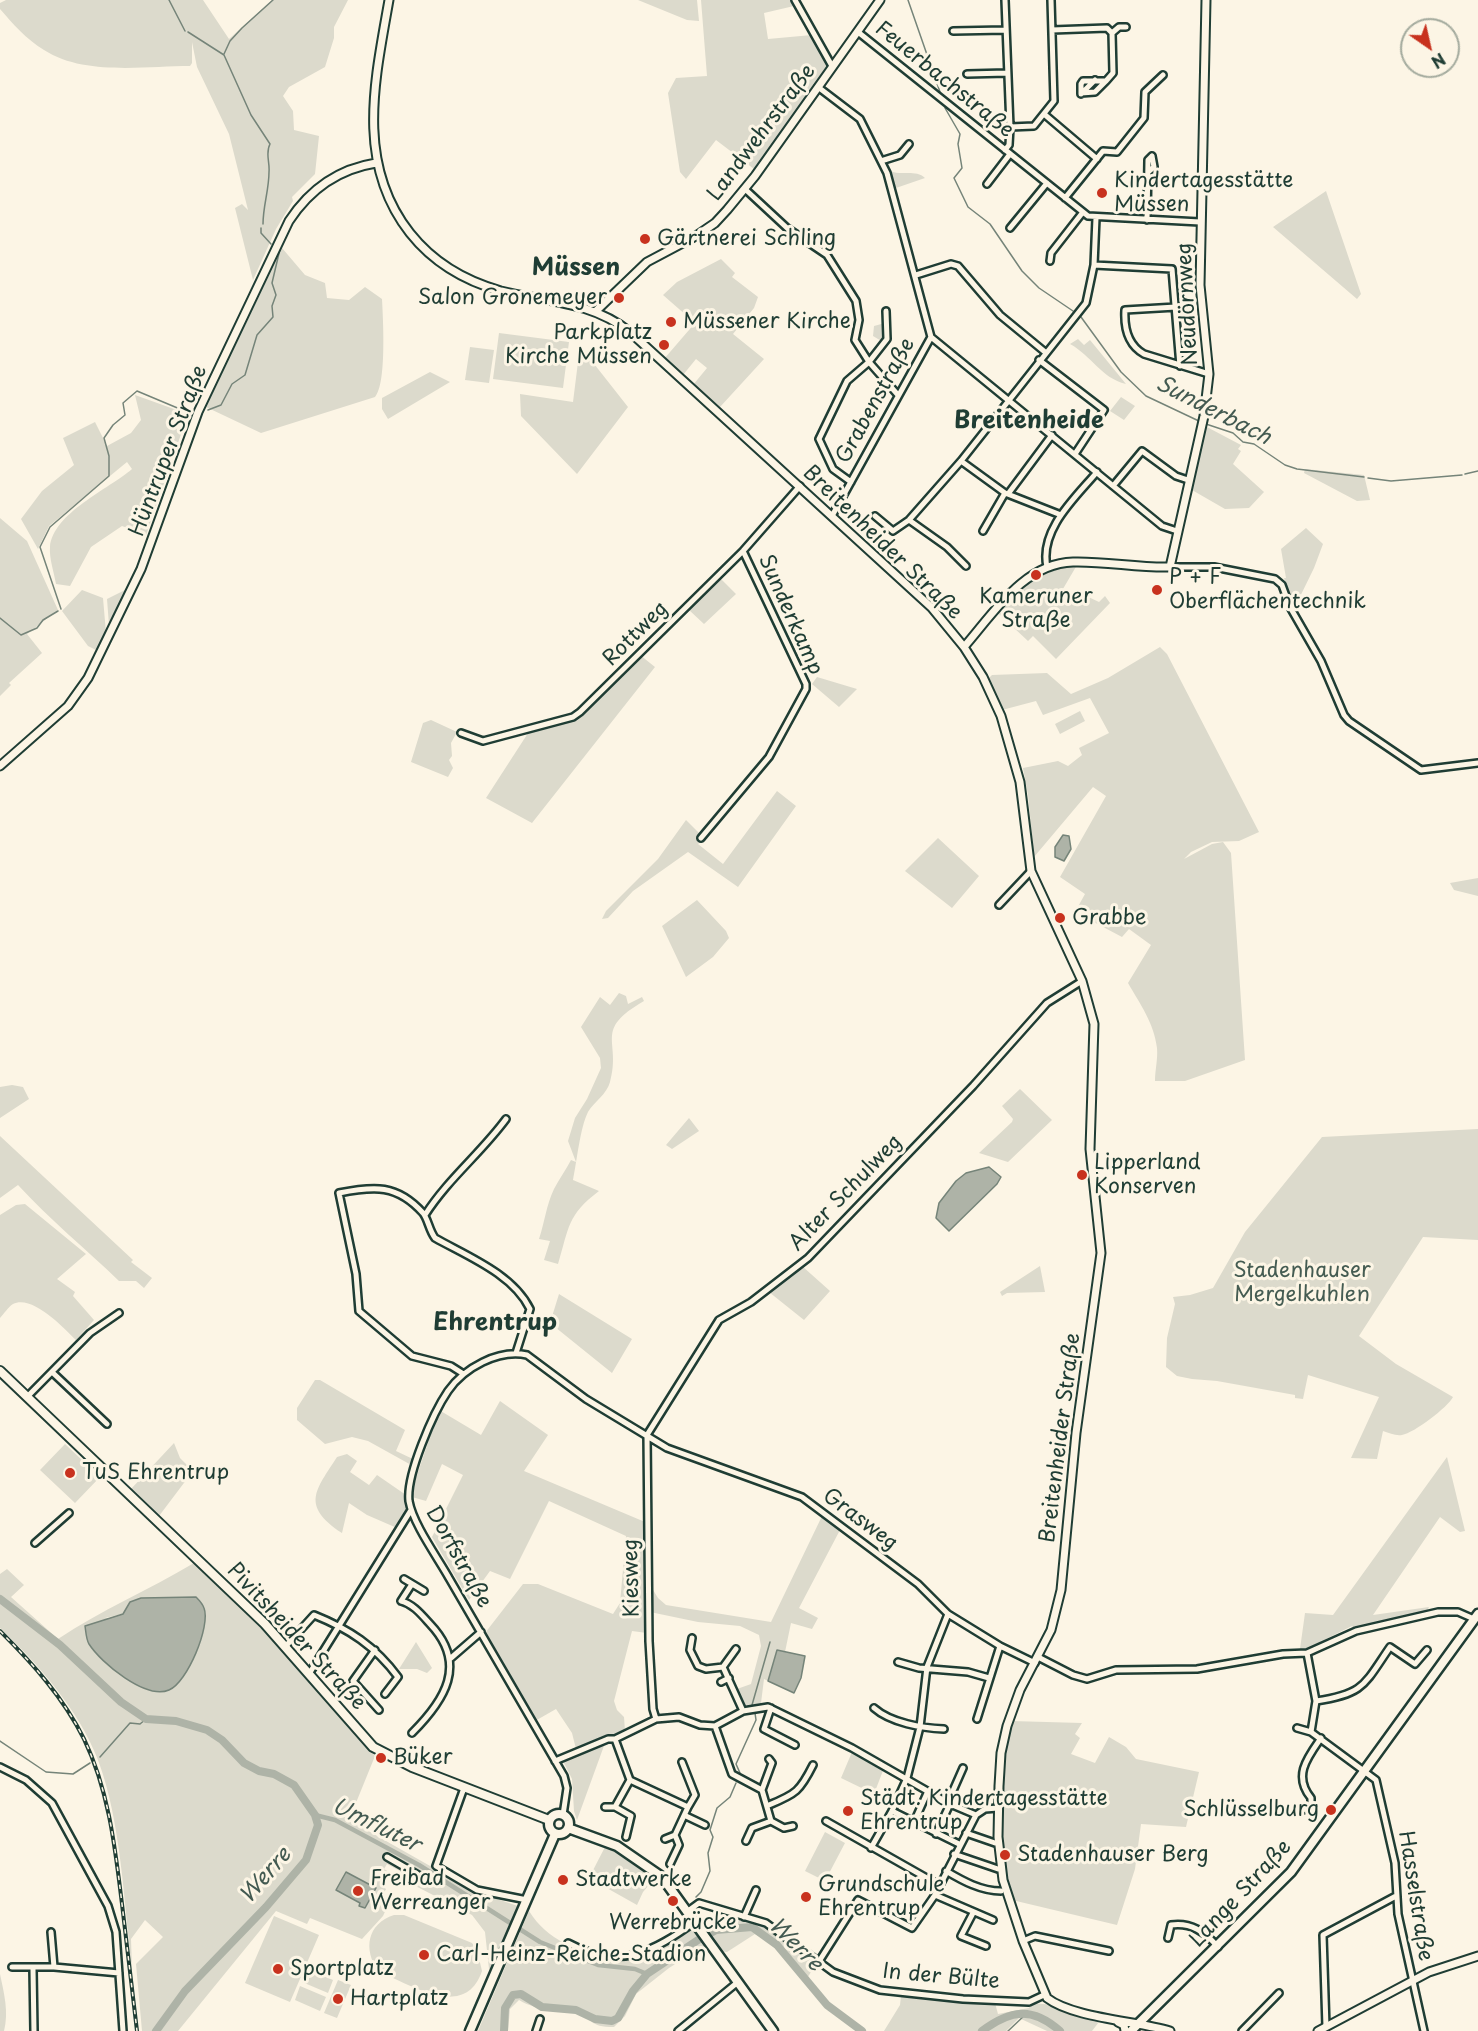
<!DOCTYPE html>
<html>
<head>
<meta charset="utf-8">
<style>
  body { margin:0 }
  #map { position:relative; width:1478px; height:2031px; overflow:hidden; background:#fcf5e5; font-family:"Playpen Sans",sans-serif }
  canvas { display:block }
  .north { position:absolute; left:1400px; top:18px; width:60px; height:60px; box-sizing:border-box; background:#fcf5e5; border:2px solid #a4ab9e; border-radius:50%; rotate:146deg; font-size:16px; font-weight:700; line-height:24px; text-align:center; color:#1f3d34 }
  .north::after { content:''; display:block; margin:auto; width:21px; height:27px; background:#c8321e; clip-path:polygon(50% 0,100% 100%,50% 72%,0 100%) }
</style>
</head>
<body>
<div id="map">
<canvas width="1478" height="2031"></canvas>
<div class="north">N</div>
</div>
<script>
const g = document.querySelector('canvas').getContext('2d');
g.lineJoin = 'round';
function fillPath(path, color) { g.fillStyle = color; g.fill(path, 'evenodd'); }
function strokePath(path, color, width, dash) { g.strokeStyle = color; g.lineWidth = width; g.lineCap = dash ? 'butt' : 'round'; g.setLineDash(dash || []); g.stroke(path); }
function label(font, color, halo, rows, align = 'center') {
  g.font = font + ' "Playpen Sans",sans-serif'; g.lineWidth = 6; g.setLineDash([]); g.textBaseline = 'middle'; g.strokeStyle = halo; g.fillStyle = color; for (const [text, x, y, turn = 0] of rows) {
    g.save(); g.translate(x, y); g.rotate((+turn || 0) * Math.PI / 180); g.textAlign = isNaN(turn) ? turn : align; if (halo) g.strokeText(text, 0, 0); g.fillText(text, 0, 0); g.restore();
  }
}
fillPath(new Path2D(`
  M6,0H203L229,39L272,0H348L334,27V38L325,67L289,87L283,96L293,111L294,130L319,136L315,174L292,197L293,201L276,229L253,280L235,208L242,204L248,210L229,134L197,67L192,42V63L190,66C145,66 84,76 44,50C26,39 13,24 0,9V3Z
  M638,0H697L699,21L687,20Z
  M701,0H790L794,6L764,13L768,39L812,35L828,65L754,169L716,140L686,179L680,172L668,93L676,78L707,76Z
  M890,171C901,176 916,169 925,178L893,189Z
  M1326,191L1361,294L1357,299L1273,227Z
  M282,248L305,275L325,283L327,298L349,300L365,287L382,299C383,318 387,384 375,397L261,433L206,407Z
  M721,259L735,273L732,277L758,297L754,308L733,334L764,359L720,407L693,385L707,368L696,359L683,375L664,359L695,323L663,295L677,282Z
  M885,323L886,337L883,342L873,336L874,326Z
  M499,333L569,342L563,388L493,379Z
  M1078,339L1084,345L1090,340L1126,384C1101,378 1092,356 1070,344Z
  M580,346L628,407L577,474L521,416L520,394L573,402Z
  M470,347L494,350L489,383L465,380Z
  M430,372L450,382L388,419L382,409V398Z
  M135,395L185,413L187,417L146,535L122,526L91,547L70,586L56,584C54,572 49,558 50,547C53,513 109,489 132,469L127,462L49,526L38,549L21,519L42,491L74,465L63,438L95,422L107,446L131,433L141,420Z
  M1121,397L1135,406L1124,420L1110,411Z
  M1205,426L1241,445L1238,449L1241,451L1233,464L1264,492L1249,508L1225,509L1192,490Z
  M1305,469L1364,475L1370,500L1357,501L1304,473Z
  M0,518L27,541L58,610L27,634L42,653L9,683L11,685L0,696Z
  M1306,528L1323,544L1314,568L1294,609L1284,578H1286L1281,549Z
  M1077,565L1060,594H1082L1099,602L1105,596L1110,603L1056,659L1033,636L1028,641L999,614C1024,586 1038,571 1077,565Z
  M721,579L736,594L704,624L689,610Z
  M127,589L109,625L107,599Z
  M82,590L103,598L106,633L96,650L88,646L62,611Z
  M1160,647L1167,654L1259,832L1239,841L1212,842L1191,852L1184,859L1212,844L1223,842L1231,853L1245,1060L1185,1081H1155C1155,1070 1158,1059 1157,1048C1154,1023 1140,1004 1128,983L1151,945L1129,929L1122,937L1075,912L1085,894L1060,877L1106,796L1093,787L1034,857L1028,795L1023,768L1058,761L1068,766L1082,755L1079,748L1109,733L1090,698L1043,715L1036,701L1002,710L988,679L992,675L1047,673L1071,694L1108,678Z
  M640,655L655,667L532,823L486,798L530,730L582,716Z
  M817,677L857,689L839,707L812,684Z
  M1080,711L1085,721L1060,734L1055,724Z
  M431,720L457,732L451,743L452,756L449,760L453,768L448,777L411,762L423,723Z
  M777,791L796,806L738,887L688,852L633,891L608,918L602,919L606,911L658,859L686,820L704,838L698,844L723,864Z
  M938,838L979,876L952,908L905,871Z
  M1478,878V896L1454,890L1450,883Z
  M697,900L726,931L729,938L713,957L686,977L662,926Z
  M619,993L626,996L628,1004L642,997L644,1001C592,1031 622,1040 610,1082C607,1094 594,1102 588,1112C580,1128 577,1161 573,1180L599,1191C567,1215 569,1228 558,1264L544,1260L550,1241L539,1239C545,1221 546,1206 554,1189C559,1179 566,1170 571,1160L576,1162L568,1141L575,1118L587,1099L601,1068L600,1058L581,1027L600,997L610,1005Z
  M12,1085L23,1087L29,1099L0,1118V1087Z
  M1020,1089L1052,1120L1008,1162L979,1153L1012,1122L1013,1119L1002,1106Z
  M689,1118L699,1131L672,1149L666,1145Z
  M1478,1129V1240L1423,1237L1359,1336L1396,1364L1453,1397C1448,1407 1414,1433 1402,1435C1395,1436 1390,1433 1383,1431L1377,1459L1351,1458L1379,1397L1308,1375L1303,1399L1295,1398V1395L1217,1381L1192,1379L1177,1376L1166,1367L1167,1338L1175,1304L1173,1297L1190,1295L1213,1288L1245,1232L1322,1137Z
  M0,1136L133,1260L131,1262L152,1278L144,1288L136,1281H119C86,1249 50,1220 18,1185L0,1198Z
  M25,1204L86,1254L57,1279L75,1292L73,1296L94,1320L76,1340C64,1328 32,1294 13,1304C8,1307 4,1314 0,1318V1215L16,1205Z
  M802,1266L830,1291L804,1320L769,1292Z
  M1040,1266L1045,1292L1007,1293L1002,1296L1000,1292Z
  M559,1294L632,1339L612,1373L550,1323Z
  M315,1380H320L405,1430L396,1451L415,1460L413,1466L368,1441L352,1437L325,1444L297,1420V1408Z
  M500,1401L548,1435L524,1471L645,1522L647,1633L632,1631L614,1701L617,1710L624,1717L625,1731L576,1749L572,1733L556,1709L535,1721L485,1633L523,1584H538L613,1614L620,1603L626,1536L549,1501L510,1579L490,1571L469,1600L432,1537L463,1475L442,1464L426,1501L412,1497L414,1484L439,1410L481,1435Z
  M174,1443L180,1458L193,1471L159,1516L131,1489Z
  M65,1444L100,1477L75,1503L40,1470Z
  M347,1454L357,1461L350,1472L369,1485L377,1475L406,1495L408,1510L397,1528L367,1515L349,1503L342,1533C300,1505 316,1490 337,1457Z
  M1447,1457L1465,1531L1460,1532L1440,1517L1373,1615L1429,1607L1427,1611L1356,1630L1352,1626L1308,1648L1300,1649L1305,1613L1333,1615Z
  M823,1514L840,1530L799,1608L818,1618L812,1629L791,1623L785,1652L777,1650L768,1681L764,1679L761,1703L746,1707L737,1689L751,1684L761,1646L759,1635L740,1626L698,1622L650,1612V1585L658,1598L666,1605L771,1622Z
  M194,1563L249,1611L283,1648L375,1756L349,1820L476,1892L518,1906L493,1971L489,1969L485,1932L472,1915L398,1877L400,1871L387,1864L384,1869L389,1872L382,1886L386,1889L381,1898L389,1903L383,1916L362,1939L310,1918L307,1924L276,1911L178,2031H142L136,1964L163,1937L145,1920L131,1939L132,1969C124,1903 121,1821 98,1760C79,1710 38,1664 0,1628V1574L7,1569L24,1585L11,1597L58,1639C101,1610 149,1590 194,1563ZM196,1597L205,1609L204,1626L105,1618Z
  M416,1642L432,1668L427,1673L417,1669H399Z
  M1011,1721L1082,1723L1075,1734L1080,1738L1071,1754L1095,1763L1109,1737L1126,1747L1136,1759L1199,1772L1186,1827L1141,1824L1135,1869L1117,1925L1012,1900C994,1845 998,1777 1011,1721Z
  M605,1743L577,1820L574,1811L572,1779L562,1759Z
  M852,1752L884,1768L874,1794L841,1778Z
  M825,1832L845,1843L825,1881L805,1871Z
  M605,1847L636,1862L656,1877L643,1892L637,1905L589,1878Z
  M529,1911C539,1927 549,1934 565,1944C615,1974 648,1957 692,1927L701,1940L716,1930L724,1929L727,1916L760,1923L816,1964L806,1980L776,1946L755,1934L727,1952L699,1949L669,1968L636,1994L625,2016L614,2027C588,2027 595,2019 575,2012C555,2005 540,2013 519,2000L510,2009L508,2031H478Z
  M394,1915H404L472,1943L477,1950L482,1971C465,2021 411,1985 378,1971C363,1949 367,1924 394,1915Z
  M274,1916L319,1935L290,2002L245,1983Z
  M307,1969L333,1980L328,1993L302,1982Z
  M0,1974C4,1993 9,2012 4,2031H0Z
  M338,1980L351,1985L337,2018L324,2013Z
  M300,1986L326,1997L320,2011L295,2000Z
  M901,1996L995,2003L998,2014L1029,2008L1031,2003L1055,2005L1102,2018L1092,2031H1047L1019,2018L1006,2031H884L900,2005Z`), '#dcdacc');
const water = new Path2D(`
  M1063,835L1069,836L1071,849L1064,861L1055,857V847Z
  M989,1167L1001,1177L997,1184L949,1231L936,1218L939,1203L956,1181L966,1173Z
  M196,1597C199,1600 203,1605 204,1608C211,1626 187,1683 169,1690C146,1700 101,1663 89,1644C86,1639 86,1632 85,1626L123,1614L130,1602L141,1598Z
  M777,1650L805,1656L801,1678L794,1693L768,1681Z
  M346,1872L376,1888L365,1908L359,1906L360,1903L336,1890Z`);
fillPath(water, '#aeb3a7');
strokePath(water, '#758479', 1.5);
strokePath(new Path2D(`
  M169,0L185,31
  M908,0L940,92
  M188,32L224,55L251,115L270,144C265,153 270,162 269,172C269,190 263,206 263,224
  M224,54L230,41L242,28L273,0
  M945,108L960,134L958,144L962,168L954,178L968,207L990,224L1022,271L1039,288L1073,311
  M261,228V233L271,244
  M1081,317L1121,372L1146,396L1201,422
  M208,410L221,405L232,384L245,375L257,335L273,317L272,306L276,295L272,283L280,249
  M1206,424L1233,433L1243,442L1254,444L1285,465L1297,469L1364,477
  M1465,474L1478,471
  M1368,478L1391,481L1462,475
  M61,609L40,547L50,527L109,476V456L104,438L113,425L125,415L123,403L137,391L187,412
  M0,618L21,635L37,628L43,620L58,611
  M752,1705L770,1642
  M0,1741L46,1772L73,1774L90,1763
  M100,1757L130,1723L140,1724L146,1719
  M740,1773L736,1764L756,1720L755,1713
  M696,1897L701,1892L710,1871L708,1853L713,1837L710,1830L717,1808L730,1797L736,1783
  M1008,2031L1026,2014`), '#758479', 1.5);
strokePath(new Path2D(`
  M315,1815L335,1820L419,1865L540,1942L598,1965L635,1969L647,1974`), '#aeb3a7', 4.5);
strokePath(new Path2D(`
  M0,1599L60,1645L121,1702L146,1719L176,1721L207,1730L222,1740L244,1763L259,1771L274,1774L294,1785L315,1815L318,1825L306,1860L266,1907L185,1991L156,2031
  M504,2031L505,2008L513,1995L521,1994L542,2007L576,2010L595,2019L612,2021L618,2018L633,1991L647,1974L698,1940L716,1930L752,1927L777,1945L827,2005L862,2031
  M982,2031C1010,2010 1032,2006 1060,2031`), '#aeb3a7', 8);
const minor = new Path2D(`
  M795,0L832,66
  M1005,0L1010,127L1009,145L1005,150
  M1052,30L1107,28L1112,33L1119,27H1126
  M953,31L1005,30
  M858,32L1088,216L1200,222
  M967,74L1007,73
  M818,87L860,119L887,173L931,337L832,516
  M1081,93L1095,92L1106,81
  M1082,93L1095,80
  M1081,94V84L1083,81H1106L1113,73L1112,33
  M1044,114L1097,159
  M1010,127L1034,126L1054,101L1051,0
  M881,161L900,155L909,144
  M1148,172L1154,167L1152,156
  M987,184L1010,154
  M745,189L787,228L827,255L856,301L859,320L855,340L869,362L898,395
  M1065,198L1103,151L1117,152L1144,118L1145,92L1163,75
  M1147,220L1148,160L1152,156
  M1010,228L1047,183
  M1050,261L1051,253L1083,212
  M1094,265L1172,269L1180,366
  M916,275L951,264L958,266L1000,315L1045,352
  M1176,307L1125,310C1124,327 1128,345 1144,354L1209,374
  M931,337L1162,526L1177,531
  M1039,360L1104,410L1075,454
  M961,461L1005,493L1061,515
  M851,482L833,469L819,439L847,381L869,362L887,339L886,311
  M1113,486L1142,451L1176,476L1188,480
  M1008,494L1052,435
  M875,516L893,531L909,520L961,461L1086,303L1094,265L1096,218
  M909,520L947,547L966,566
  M983,531L1005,493
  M1047,567C1039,530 1075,498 1097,472
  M1170,567H1214L1275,579L1282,585L1290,607L1321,661L1344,715L1349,721L1421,770L1478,763
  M461,733L483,741L573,717L580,712L743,551L800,486
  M701,838L769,757L806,689V684L743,551
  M999,905L1031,871
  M425,1215C448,1179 481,1153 506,1119
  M52,1372L107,1424
  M462,1373L451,1366L412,1356L359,1311L356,1274L339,1193C374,1186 397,1184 423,1213C428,1219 429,1230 435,1238C467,1256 513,1274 530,1309L516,1353
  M27,1397L90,1333L119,1313
  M647,1435L719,1320L751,1302L808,1258L973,1086L1047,1003L1082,981
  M647,1435L649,1641L653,1709L656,1719
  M35,1543L69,1513
  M404,1579L424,1591
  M412,1584L401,1601C413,1604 421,1614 430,1624C468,1664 445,1700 412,1733
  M692,1638L690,1650L698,1666L706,1669L723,1667
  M285,1647L314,1615C349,1629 375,1646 398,1677L385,1694
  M736,1649L723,1667L743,1711
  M375,1650L353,1681L379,1710
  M1307,1653L1316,1701L1311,1732
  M1038,1657L1073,1675L1087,1679L1116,1670L1197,1669L1283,1654L1307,1653L1356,1631L1438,1612H1458L1474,1619
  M451,1658L481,1632
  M898,1662L919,1668L968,1672L989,1678
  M309,1674L411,1510
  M721,1682L729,1678
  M1316,1701C1364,1694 1364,1685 1390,1647L1415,1664L1427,1650
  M771,1708L764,1729L795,1745
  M874,1708C891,1723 922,1728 944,1729
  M977,1719L1000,1646
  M715,1726L732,1774L762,1790L771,1821L784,1828L793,1826
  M1297,1728L1311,1732L1376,1780L1395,1863L1398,1914L1424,2031
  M615,1739L630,1780L688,1807L695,1795L682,1762
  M555,1761L608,1739H615L656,1719L679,1717L700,1725L715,1726L743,1711L768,1707L852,1748L950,1804L976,1815
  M0,1767L26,1780L52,1803L108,1906L116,1932L123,2031
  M464,1788L436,1866L477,1890L527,1900
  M762,1790L772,1763L769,1759
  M948,1802L963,1768
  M769,1805C796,1794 800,1791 813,1765
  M605,1807H615L631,1816L626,1837
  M615,1807L630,1780
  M1303,1810L1311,1805V1798C1293,1776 1307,1758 1321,1738
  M892,1811L959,1844
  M563,1815L567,1788L564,1776C525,1710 488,1644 449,1578C438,1558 413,1524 409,1501C406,1475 433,1413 448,1391C464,1368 498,1349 527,1355L586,1399L667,1448L802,1497L918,1584L948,1614L1000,1646L1035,1663
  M686,1816L705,1825
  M826,1821L939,1885
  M914,1822L928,1791
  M966,1833L995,1843
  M936,1834L950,1804
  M665,1839L675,1835
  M746,1841L752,1828L771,1821
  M871,1848L892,1811L907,1778L920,1727L927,1667L948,1614
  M954,1854L998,1869
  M387,1857L427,1880
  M670,1864L679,1845L675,1835L688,1807
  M946,1871C963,1881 981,1891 1001,1891
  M935,1895L993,1920
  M688,1911L699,1903L766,1923L833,1972L880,1990L963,1999L1029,2002L1044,1995
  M973,1913L961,1936L986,1946
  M744,1917L756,1890
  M51,1932L54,1967
  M1168,1938L1171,1925C1191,1922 1205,1932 1218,1947
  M1023,1941L1035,1936L1109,1951
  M568,1943C619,1971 653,1952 696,1921
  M818,1963L858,1900L912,1928L935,1895L976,1815L985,1809L998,1808
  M12,1967H54L119,1973
  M33,1969L34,2031
  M1326,2027L1323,1935L1396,1896
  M536,2031L540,2019
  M678,2031L738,1982
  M1242,2031L1279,1993`);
const tertiary = new Path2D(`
  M389,0C375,80 355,163 410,233C433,262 465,281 501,291C547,302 591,301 630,332L932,608L964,647L983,677L1001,716L1020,782L1031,871L1082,981L1094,1024L1090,1149L1101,1253L1076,1433L1061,1590L1051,1630L1020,1690L1007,1726L1001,1753L999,1786L998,1837L1003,1880L1023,1941L1047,1998C1073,2018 1137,2021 1170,2031
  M596,311L647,262L696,236L715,223L727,210L755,176L880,0
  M964,647C993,614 1024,563 1073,562C1105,561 1138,568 1170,567L1204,416L1209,374L1200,285L1206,0
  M0,766L68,706L88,678L141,569L198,412L289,221C310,189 338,169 376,163
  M1118,2022L1124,2025L1125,2031
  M1318,2031L1429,1972L1478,1956`);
const secondary = new Path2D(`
  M0,1371L265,1624L373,1747L412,1767L549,1820`);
const primary = new Path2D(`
  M549 1824a10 10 0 1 1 20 0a10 10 0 1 1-20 0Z
  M568,1828L617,1846L662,1877L773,2031
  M470,2031L555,1834
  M1131,2031L1291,1872L1478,1614`);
strokePath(minor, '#1f3d34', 10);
strokePath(tertiary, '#1f3d34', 11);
strokePath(secondary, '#1f3d34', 12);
strokePath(primary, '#1f3d34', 13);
strokePath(minor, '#fcf5e5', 5);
strokePath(tertiary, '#fcf5e5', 7);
strokePath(secondary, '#fcf5e5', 8);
strokePath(primary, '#fcf5e5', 8);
const rail = new Path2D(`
  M0,1631C33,1664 63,1697 84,1739C109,1791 115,1847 122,1904C127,1946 132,1989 137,2031`);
strokePath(rail, '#1f3d34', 4);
strokePath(rail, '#fcf5e5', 1.5, [4.5]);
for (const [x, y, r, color] of [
  [1102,193,6,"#c8321e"],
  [645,239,6,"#c8321e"],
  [619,298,6,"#c8321e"],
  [671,322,6,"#c8321e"],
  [664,345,6,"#c8321e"],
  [1036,575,6,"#c8321e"],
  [1157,590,6,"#c8321e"],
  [1060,918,6,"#c8321e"],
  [1082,1175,6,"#c8321e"],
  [70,1473,6,"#c8321e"],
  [381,1758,6,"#c8321e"],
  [1331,1810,6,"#c8321e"],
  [848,1811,6,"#c8321e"],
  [1005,1855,6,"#c8321e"],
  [563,1880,6,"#c8321e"],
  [358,1891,6,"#c8321e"],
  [806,1897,6,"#c8321e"],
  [673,1901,6,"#c8321e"],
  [424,1955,6,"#c8321e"],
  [278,1969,6,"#c8321e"],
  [338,1999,6,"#c8321e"]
]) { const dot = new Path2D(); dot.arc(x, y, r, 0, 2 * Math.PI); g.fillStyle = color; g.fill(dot); strokePath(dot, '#fcf5e5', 2); }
label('21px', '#1f3d34', '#fcf5e5', [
  ["Feuerbachstraße",944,80,39],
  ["Landwehrstraße",762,133,-53],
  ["Neudörnweg",1188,304,-93],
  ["Grabenstraße",876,401,-61],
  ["Hüntruper Straße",169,451,-69],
  ["Breitenheider Straße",882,543,44],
  ["Sunderkamp",790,615,66],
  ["Rottweg",636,634,-45],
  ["Alter Schulweg",846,1193,-46],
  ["Breitenheider Straße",1061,1438,-83],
  ["Grasweg",860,1520,37],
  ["Dorfstraße",458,1557,61],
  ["Kiesweg",632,1578,-91],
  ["Pivitsheider Straße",296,1637,47],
  ["Lange Straße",1241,1894,-47],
  ["Hasselstraße",1415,1896,81],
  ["In der Bülte",941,1977,5]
]);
label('21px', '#1f3d34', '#fcf5e5', [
  ["Kindertagesstätte",1114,181],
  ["Müssen",1114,205],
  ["Gärtnerei Schling",657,239],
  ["Salon Gronemeyer",607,298,"right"],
  ["Müssener Kirche",683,322],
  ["Parkplatz",652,333,"right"],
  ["Kirche Müssen",652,357,"right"],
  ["P + F",1169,578],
  ["Oberflächentechnik",1169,602],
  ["Kameruner",1036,597,"center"],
  ["Straße",1036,621,"center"],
  ["Grabbe",1072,918],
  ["Lipperland",1094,1163],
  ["Konserven",1094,1187],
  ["TuS Ehrentrup",82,1473],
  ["Büker",393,1758],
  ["Städt. Kindertagesstätte",860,1799],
  ["Ehrentrup",860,1823],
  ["Schlüsselburg",1319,1810,"right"],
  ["Stadenhauser Berg",1017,1855],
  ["Freibad",370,1879],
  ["Werreanger",370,1903],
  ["Stadtwerke",575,1880],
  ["Grundschule",818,1885],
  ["Ehrentrup",818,1909],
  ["Werrebrücke",673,1923,"center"],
  ["Carl-Heinz-Reiche-Stadion",436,1955],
  ["Sportplatz",290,1969],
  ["Hartplatz",350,1999]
], 'left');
label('21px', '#455c52', '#fcf5e5', [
  ["Stadenhauser",1302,1271],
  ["Mergelkuhlen",1302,1295]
]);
label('italic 22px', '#435a51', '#fcf5e5', [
  ["Sunderbach",1213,411,27],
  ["Umfluter",376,1826,26],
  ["Werre",266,1876,-49],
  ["Werre",795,1945,45]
]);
label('bold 24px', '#1f3d34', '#fcf5e5', [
  ["Müssen",576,268],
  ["Breitenheide",1029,421],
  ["Ehrentrup",495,1323]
]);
</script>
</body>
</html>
